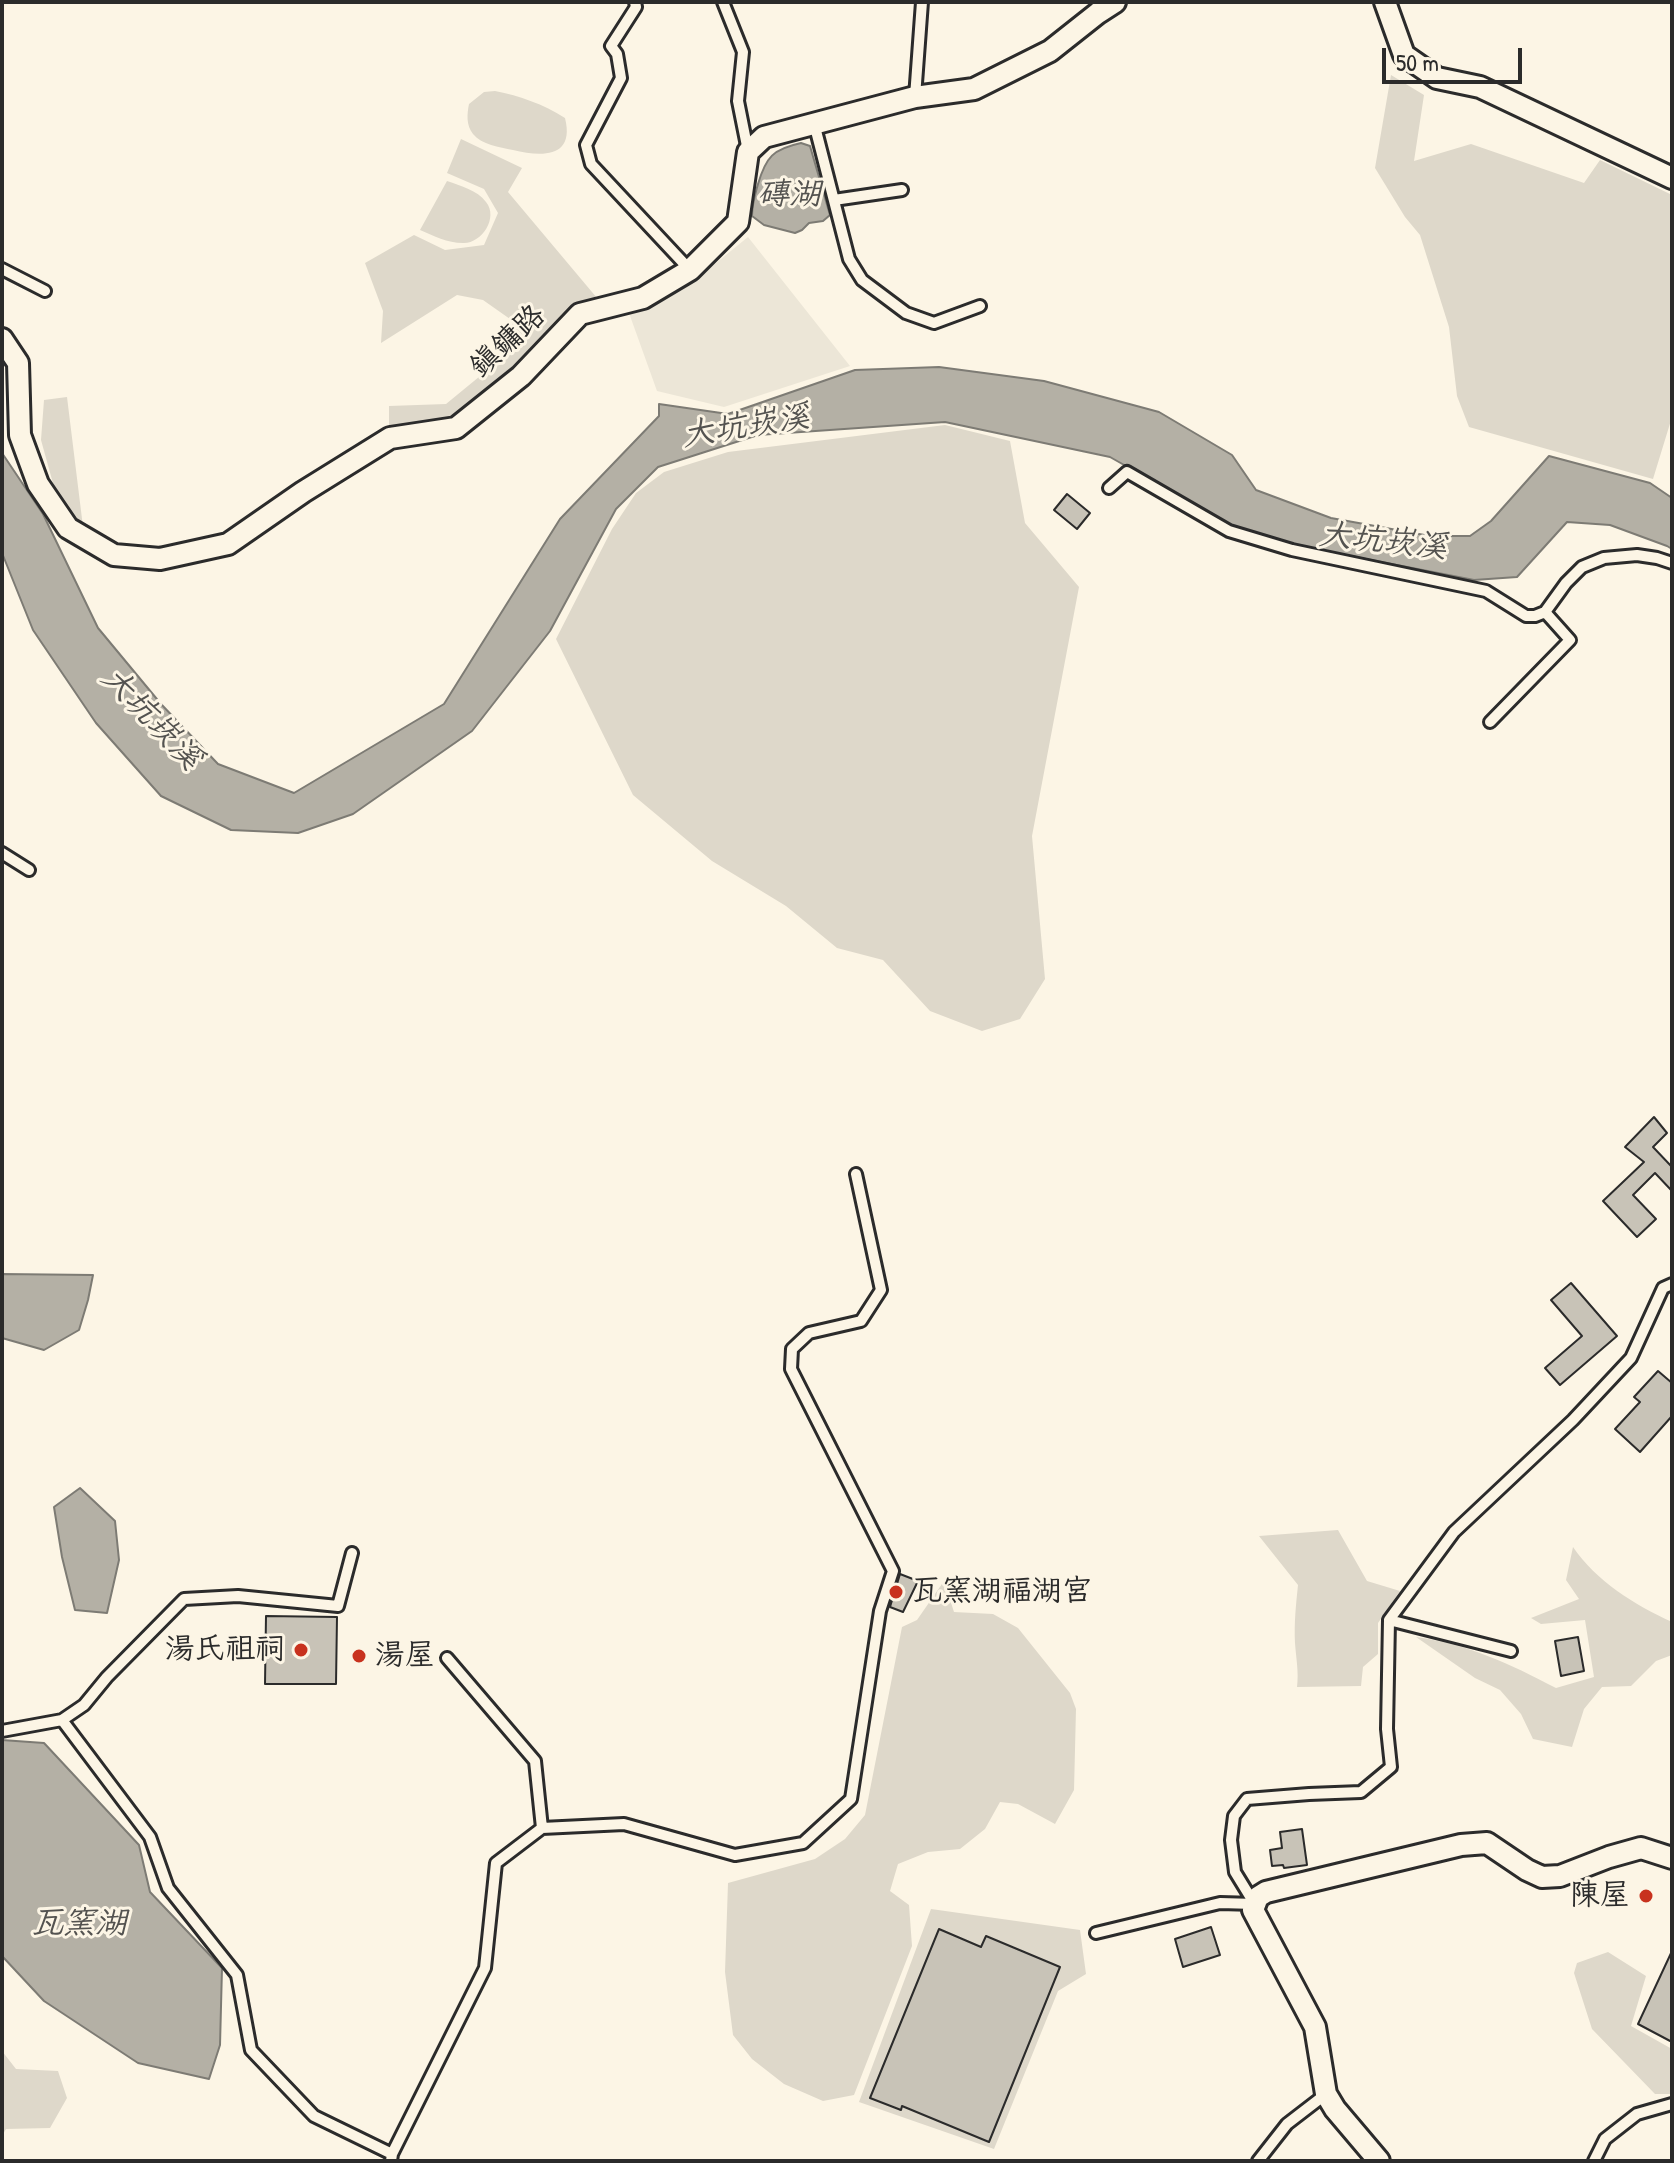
<!DOCTYPE html>
<html>
<head>
<meta charset="utf-8">
<style>
  body { margin:0 }
  #map { position:relative; width:1674px; height:2163px; overflow:hidden; background:#fcf5e5; font-family:"Patrick Hand",sans-serif }
  canvas { display:block }
  .frame { position:absolute; inset:0; border:4px solid #2b2b2b; pointer-events:none }
  .scale { position:absolute; left:1382px; top:48px; width:140px; height:36px; box-sizing:border-box; border:4px solid #2b2b2b; border-top:0; padding-left:10px; font-size:24px; line-height:28px; white-space:nowrap; color:#2b2b2b; -webkit-text-stroke:6px #fcf5e5; paint-order:stroke }
</style>
</head>
<body>
<div id="map">
<canvas width="1674" height="2163"></canvas>
<div class="frame"></div>
<div class="scale">50 m</div>
</div>
<script>
const g = document.querySelector('canvas').getContext('2d');
g.lineJoin = 'round';
function fillPath(path, color) { g.fillStyle = color; g.fill(path, 'evenodd'); }
function strokePath(path, color, width, dash) { g.strokeStyle = color; g.lineWidth = width; g.lineCap = dash ? 'butt' : 'round'; g.setLineDash(dash || []); g.stroke(path); }
function label(font, color, halo, rows, align = 'center') {
  g.font = font + ' "Patrick Hand","LXGW WenKai TC",sans-serif'; g.lineWidth = 6; g.setLineDash([]); g.textBaseline = 'middle'; g.strokeStyle = halo; g.fillStyle = color; for (const [text, x, y, turn = 0] of rows) {
    g.save(); g.translate(x, y); g.rotate((+turn || 0) * Math.PI / 180); g.textAlign = isNaN(turn) ? turn : align; if (halo) g.strokeText(text, 0, 0); g.fillText(text, 0, 0); g.restore();
  }
}
fillPath(new Path2D(`
  M748,237L850,366L724,407L657,391L629,313L694,281Z`), '#ece6d7');
fillPath(new Path2D(`
  M1391,75L1424,95L1414,161L1471,144L1584,183L1600,160L1672,195V417L1653,479L1469,427L1457,396L1449,327L1420,235L1405,217L1375,168Z
  M495,91C520,96 543,104 565,118C575,158 542,157 513,150C499,147 482,145 473,134C466,125 467,114 469,104L484,92Z
  M461,139L522,168L508,192L597,298L571,306L529,352L452,418L389,429V406L446,404L513,349L510,319L483,300L457,295L381,343L383,311L365,263L414,235L445,250L484,245L498,213L484,189L447,173Z
  M447,181C461,186 477,190 486,202C499,218 481,244 463,243C447,243 434,236 420,230Z
  M67,397L83,527L54,487L41,440L44,400Z
  M945,425L1010,441L1025,523L1079,587L1032,836L1045,979L1020,1019L982,1031L930,1011L883,960L837,948L786,906L712,861L633,795L556,639L612,529L636,493L664,472L728,452Z
  M1338,1530L1367,1581L1400,1591L1378,1623V1654L1363,1667L1361,1686L1297,1687C1299,1672 1296,1658 1295,1643C1294,1623 1296,1604 1298,1585L1259,1536Z
  M1573,1547C1596,1581 1635,1605 1672,1622V1655L1656,1661L1631,1686L1602,1687L1584,1709L1572,1747L1533,1739L1521,1714L1500,1690L1475,1678L1416,1637C1470,1645 1508,1663 1556,1688L1594,1677L1585,1620L1541,1624L1531,1618L1579,1599L1566,1580Z
  M944,1581L954,1612L993,1614L1018,1628L1070,1693L1076,1709L1074,1790L1055,1824L1018,1804L1000,1802L985,1829L960,1849L928,1852L898,1864L890,1891L909,1905L912,1946L854,2095L823,2101L784,2084L752,2059L733,2035L725,1972L728,1883L815,1859L845,1839L865,1815L902,1627L917,1620Z
  M931,1909L1080,1930L1086,1974L1058,1991L994,2149L859,2102Z
  M1608,1952L1646,1976L1631,2026L1672,2049V2094H1655L1592,2029L1574,1973L1577,1963Z
  M2,2051L16,2069L58,2071L67,2098L50,2128L6,2129L2,2136Z`), '#ded8ca');
const water = new Path2D(`
  M801,143L810,146L830,215L823,221L809,223L802,230L795,233L764,225L752,216C752,204 755,195 758,184C766,157 773,149 801,143Z
  M939,367L1044,381L1159,412L1232,455L1256,490L1331,518L1430,536H1470L1491,521L1549,456L1650,483L1672,498V549L1667,546L1610,525L1567,522L1517,577L1474,580L1299,546L1230,525L1110,457L945,422L758,435L658,467L616,509L550,631L472,731L353,814L298,833L231,830L161,796L96,723L33,630L2,553V453L43,514L98,628L161,704L218,764L294,793L444,704L560,519L659,416V404L728,414L855,370Z
  M2,1274L93,1275L88,1300L79,1330L44,1350L2,1338Z
  M80,1488L115,1521L119,1560L107,1613L75,1610L62,1557L54,1507Z
  M2,1740L44,1743L139,1845L150,1892L222,1968L220,2045L209,2079L138,2063L44,2001L2,1956Z`);
fillPath(water, '#b4b0a5');
strokePath(water, '#7d7b74', 2);
const building = new Path2D(`
  M1067,494L1090,513L1077,529L1054,510Z
  M1654,1117L1667,1133L1653,1147L1672,1167V1191L1655,1173L1633,1195L1656,1219L1637,1237L1603,1201L1644,1162L1625,1147Z
  M1571,1283L1617,1336L1560,1385L1545,1368L1582,1336L1551,1300Z
  M1658,1371L1672,1383V1416L1640,1452L1615,1429L1640,1402L1634,1397Z
  M900,1574L918,1581L903,1612L890,1607Z
  M266,1616L337,1617L336,1684H265Z
  M1578,1637L1584,1671L1561,1676L1555,1641Z
  M1302,1829L1307,1865L1284,1868L1283,1865L1272,1866L1270,1850L1282,1848L1280,1832Z
  M1211,1927L1220,1955L1183,1967L1175,1939Z
  M939,1929L981,1947L986,1936L1060,1967L989,2142L902,2106L901,2110L870,2098Z
  M1672,1951V2042L1638,2024Z`);
fillPath(building, '#c8c3b7');
strokePath(building, '#2b2b2b', 2);
const service = new Path2D(`
  M635,2L636,7L611,46L617,54L621,78L586,145L591,164L690,270
  M723,2L743,52L738,101L748,151
  M915,97L922,2
  M814,123L849,259L862,280L906,313L934,323L980,306
  M834,200L902,190
  M2,269L45,291
  M1109,488L1127,472L1229,531L1292,550L1486,591L1526,616H1535L1545,612L1566,583L1582,567L1604,558L1637,555L1657,558L1672,563
  M1490,722L1570,640L1545,612
  M2,853L29,870
  M1389,1620L1511,1651
  M447,1658L535,1761L542,1828
  M62,1720L150,1837L168,1888L237,1975L251,2050L314,2116L392,2154L391,2161
  M2,1731L62,1720L84,1705L107,1677L184,1599L238,1596L338,1606L352,1553
  M1254,1903L1235,1872L1231,1840L1234,1816L1247,1799L1309,1794L1361,1792L1391,1767L1387,1729L1389,1620L1454,1532L1573,1420L1631,1358L1663,1288L1672,1284
  M1096,1933L1220,1903L1255,1904
  M392,2154L485,1968L496,1863L542,1828L624,1824L735,1855L803,1843L851,1799L880,1611L893,1571L791,1369L792,1349L809,1333L861,1321L881,1290L856,1174
  M1258,2161L1287,2124L1326,2094
  M1594,2161L1605,2139L1637,2114L1672,2104`);
const minor = new Path2D(`
  M1385,2L1404,55L1437,78L1480,87L1672,178
  M2,339L18,363L20,435L38,484L68,528L114,555L160,559L228,544L303,492L390,438L456,428L521,376L580,314L643,298L690,270L738,222L748,152L764,137L915,97L974,89L1050,51L1098,13L1115,2
  M1379,2161L1335,2109L1326,2094L1315,2027L1253,1910L1258,1897L1266,1892L1461,1845L1487,1843L1527,1870L1542,1877L1560,1876L1609,1857L1641,1848L1672,1858`);
strokePath(service, '#2b2b2b', 16);
strokePath(minor, '#2b2b2b', 26);
strokePath(service, '#fcf5e5', 10);
strokePath(minor, '#fcf5e5', 20);
for (const [x, y, r, color] of [
  [896,1592,8,"#c8321e"],
  [301,1650,8,"#c8321e"],
  [359,1656,8,"#c8321e"],
  [1646,1896,8,"#c8321e"]
]) { const dot = new Path2D(); dot.arc(x, y, r, 0, 2 * Math.PI); g.fillStyle = color; g.fill(dot); strokePath(dot, '#fcf5e5', 3); }
label('30px', '#2b2b2b', '#fcf5e5', [
  ["鎮鏞路",508,342,-43]
]);
label('30px', '#2b2b2b', '#fcf5e5', [
  ["瓦窯湖福湖宮",912,1592],
  ["湯氏祖祠",285,1650,"right"],
  ["湯屋",375,1656],
  ["陳屋",1630,1896,"right"]
], 'left');
label('italic 32px', '#545350', '#fcf5e5', [
  ["磚湖",789,195],
  ["大坑崁溪",746,427,-9],
  ["大坑崁溪",1383,542,6],
  ["大坑崁溪",151,719,46],
  ["瓦窯湖",79,1924]
]);
</script>
</body>
</html>
